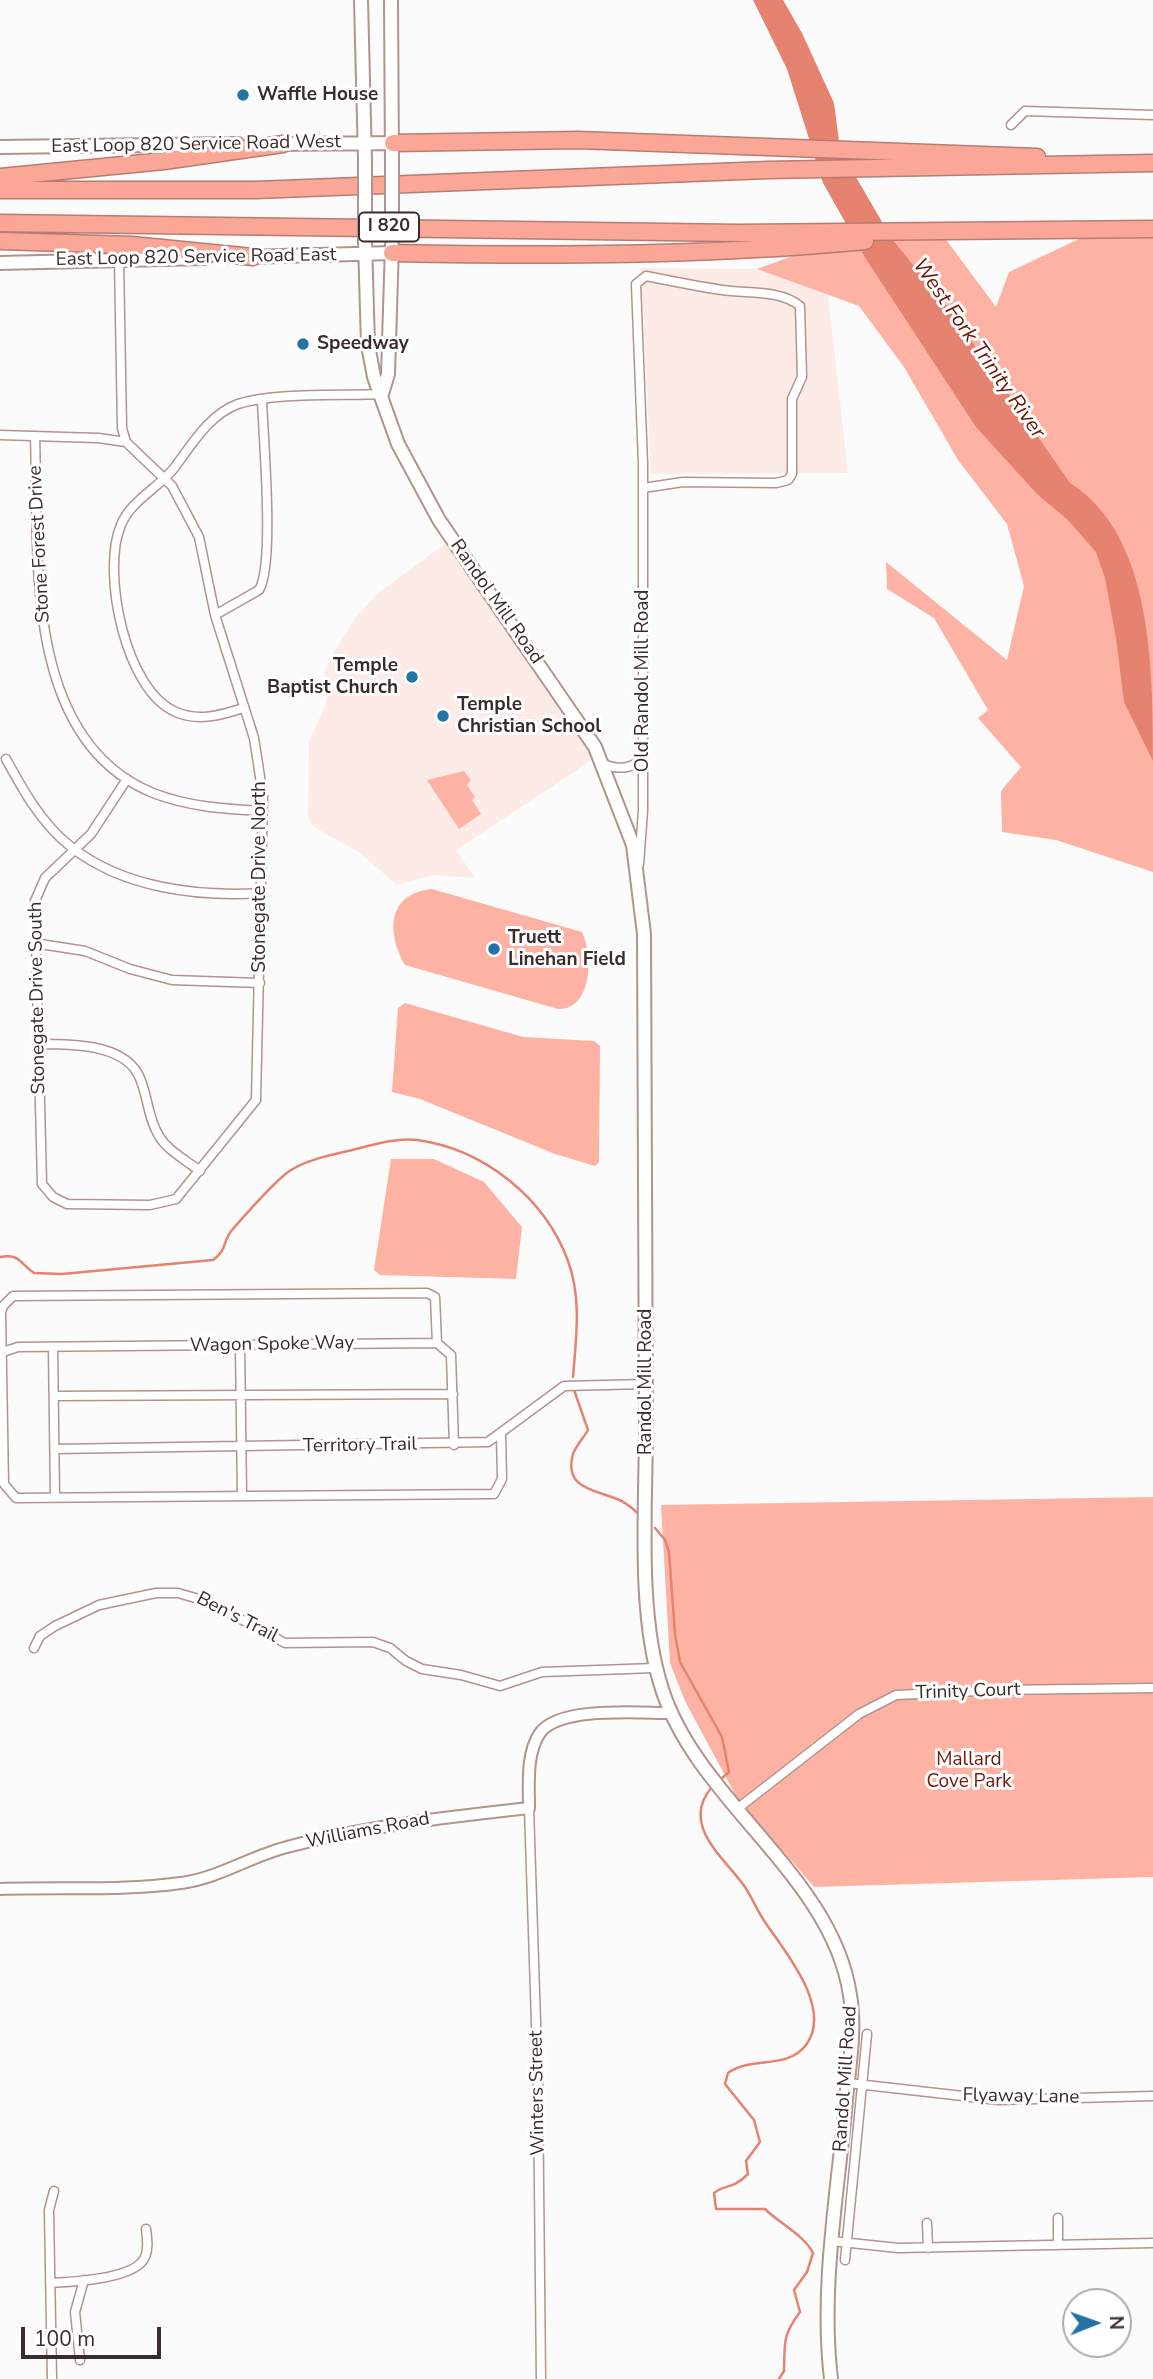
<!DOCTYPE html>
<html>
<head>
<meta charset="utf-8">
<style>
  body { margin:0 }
  #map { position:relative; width:1153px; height:2379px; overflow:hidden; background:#fbfbfb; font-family:"Nunito Sans",sans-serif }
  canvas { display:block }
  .north { position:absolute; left:1062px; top:2288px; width:70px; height:70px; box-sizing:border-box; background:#fff; border:2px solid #b0abaa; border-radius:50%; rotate:89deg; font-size:19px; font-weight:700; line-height:28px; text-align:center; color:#392c2a }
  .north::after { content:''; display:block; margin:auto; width:24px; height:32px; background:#2473a5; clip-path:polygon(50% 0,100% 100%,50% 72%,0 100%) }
  .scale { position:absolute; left:21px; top:2327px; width:140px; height:32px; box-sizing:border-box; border:4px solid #392c2a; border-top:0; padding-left:9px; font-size:21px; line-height:24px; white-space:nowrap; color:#392c2a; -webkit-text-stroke:5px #fff; paint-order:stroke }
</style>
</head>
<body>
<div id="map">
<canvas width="1153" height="2379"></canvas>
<div class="north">N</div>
<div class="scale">100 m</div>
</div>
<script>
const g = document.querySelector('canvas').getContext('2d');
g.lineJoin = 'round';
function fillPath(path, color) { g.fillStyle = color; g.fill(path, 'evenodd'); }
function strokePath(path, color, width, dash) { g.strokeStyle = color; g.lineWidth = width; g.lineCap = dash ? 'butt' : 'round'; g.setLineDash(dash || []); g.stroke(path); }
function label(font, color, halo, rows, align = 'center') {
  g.font = font + ' "Nunito Sans",sans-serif'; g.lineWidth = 6; g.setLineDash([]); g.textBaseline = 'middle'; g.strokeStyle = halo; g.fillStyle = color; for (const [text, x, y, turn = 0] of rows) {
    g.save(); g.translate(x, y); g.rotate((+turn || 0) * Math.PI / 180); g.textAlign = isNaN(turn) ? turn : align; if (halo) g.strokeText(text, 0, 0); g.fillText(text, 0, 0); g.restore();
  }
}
fillPath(new Path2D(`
  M641,268L757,269L828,295L848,473L651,474Z
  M445,544L535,668L593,759L456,850L475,878L433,875L397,885L360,853L311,825L308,814L309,742L326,704L328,689L321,687L327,665L353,621L377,594Z`), '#fcebe7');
fillPath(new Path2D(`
  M936,226L996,307L1009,272L1098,230L1153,228V872L1056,840L1002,832L1001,791L1021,767L978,718L988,710L934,618L887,589L886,562L1007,660L1024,586L1007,524L958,460L904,367L859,306L757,269L814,248Z
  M464,771L471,780L467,785L475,797L472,800L481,814L459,829L427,780Z
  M432,889L582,932C593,954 593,1010 558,1009L405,965C387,933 386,894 432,889Z
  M405,1003L523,1037L594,1041L600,1046L599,1162L595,1166L555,1154L420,1099L392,1092L398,1008Z
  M391,1159H434L484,1182L522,1227L516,1279L380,1275L374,1270Z
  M1153,1497V1877L814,1887L736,1796L685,1701L670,1663L661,1505Z`), '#feb2a3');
fillPath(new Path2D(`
  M753,0H783L802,33L834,103L839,141L853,172L892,239L952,313L1070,483C1153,535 1153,670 1153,761L1124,702L1116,638L1105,578L1096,552L1068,520L1037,494L976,427L866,259L823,183L787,69Z`), '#e58270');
strokePath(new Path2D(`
  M0,1257C20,1253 20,1264 34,1273L62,1274L213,1260C228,1249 222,1242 232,1230C247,1213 270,1186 288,1172C303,1161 330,1155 348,1151C369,1146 395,1137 417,1140C484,1149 545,1198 568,1261C582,1299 576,1339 573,1377
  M573,1387L588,1430C584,1437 576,1446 573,1454C563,1489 596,1490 617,1499C626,1502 633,1509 640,1515
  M655,1528L665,1540L669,1552L675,1634L680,1662L722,1737L729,1772L720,1780
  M712,1787C679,1825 725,1858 745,1887C753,1899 758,1913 767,1925C786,1953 833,2009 806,2045C787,2070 751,2056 728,2073L725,2084L754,2120L760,2142L746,2161L748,2174C732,2190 725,2184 714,2193L716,2209H765C779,2223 805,2236 813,2253L807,2272L794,2290L800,2312C782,2336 785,2343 784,2371L779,2379`), '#e58270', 2.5);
const minor = new Path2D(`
  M1011,125L1025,111L1153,115
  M119,260L122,428L126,442L172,486L199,537L215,615L254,738L263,796L256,1100L176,1199L150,1205L67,1204L53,1197L42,1184L35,901L45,878L91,834L127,779
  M0,435L98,438L126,442
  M35,436C39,551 21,739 153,793C189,807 225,809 263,811
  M215,615L259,590C275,564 263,436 262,399
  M243,708C222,715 198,722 176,712C125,691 101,571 121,525C131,500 159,488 175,467C192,444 210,414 238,404C275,392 341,396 382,394
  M6,759C23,790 41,823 70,846C122,888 198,897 261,893
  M603,764C616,769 628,770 640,761L643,754
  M639,864L643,811V464L636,284L646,276C671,281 696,286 722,290C747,294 779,289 800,306L802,377L792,399V474L788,480L776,483L683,482L643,488
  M34,943L85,951L130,969L172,980L260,983
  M38,1044C68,1044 121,1043 138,1074C148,1093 147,1117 159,1136C167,1150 187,1161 200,1171
  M437,1343L435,1297L427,1293L13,1296L3,1306L1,1313L4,1484L16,1498L494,1494L502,1479L501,1434
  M240,1345L242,1496
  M53,1347L55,1497
  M0,1353L18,1347L437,1343L451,1355L454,1445
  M54,1396L453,1394
  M55,1449L488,1442L564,1386L646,1384
  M34,1648L40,1636L55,1626L99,1605L156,1593H178L209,1602L285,1643L373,1642L390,1648L406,1661L422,1669L461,1675L500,1686L542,1672L655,1668
  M529,1808L538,2084L541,2379
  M737,1809L859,1714L896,1695L999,1690L1153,1688
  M848,2083L998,2100L1153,2096
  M1058,2218V2245
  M927,2223L928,2248
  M832,2241L898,2248L1153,2243
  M845,2260L867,2034
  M50,2283C72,2282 136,2279 145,2257C149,2248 147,2238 146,2229
  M80,2360L75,2312L84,2280
  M52,2379L49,2210L54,2191`);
const tertiary = new Path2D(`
  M0,1889C60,1887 122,1891 181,1883C219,1878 251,1856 287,1847C367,1826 448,1817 529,1808C529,1785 526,1753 540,1733C559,1706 639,1713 670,1713`);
const secondary = new Path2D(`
  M361,0L365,160
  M391,0L392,161
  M274,144L393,143
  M0,147L238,144
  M365,241L368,345L374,377L398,444L439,520L595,747L633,845L644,934C645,1098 645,1262 646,1426C646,1507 637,1613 662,1689C698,1802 832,1875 850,1995C856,2030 849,2066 846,2100C838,2192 820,2287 831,2379
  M245,257L392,253
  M0,263L206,258
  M382,394L388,374L392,245`);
const motorway = new Path2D(`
  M393,143L578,140L1037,157
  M0,177L164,161L283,144
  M0,190H256L768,170L1153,163
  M0,223L739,233L1153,229
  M0,241L132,245L253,257
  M392,253C550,256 707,256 865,241`);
strokePath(minor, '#b2938d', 11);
strokePath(tertiary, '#b2938d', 14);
strokePath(secondary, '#b2938d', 16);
strokePath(motorway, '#b77c71', 19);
strokePath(minor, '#fff', 8);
strokePath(tertiary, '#fff', 10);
strokePath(secondary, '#fff', 12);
strokePath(motorway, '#fba797', 16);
const secondaryBridge = new Path2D(`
  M365,160V241
  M392,161V239`);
strokePath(secondaryBridge, '#b2938d', 16, []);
strokePath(secondaryBridge, '#fff', 12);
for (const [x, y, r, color] of [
  [243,95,7,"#2473a5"],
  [303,344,7,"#2473a5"],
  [412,677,7,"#2473a5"],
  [443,716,7,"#2473a5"],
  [494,949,7,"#2473a5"]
]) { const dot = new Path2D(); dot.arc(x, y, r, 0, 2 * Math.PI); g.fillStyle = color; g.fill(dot); strokePath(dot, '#fff', 2.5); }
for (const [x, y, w] of [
  [389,227,60]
]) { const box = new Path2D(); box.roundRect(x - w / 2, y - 14.5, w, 29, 5); g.fillStyle = '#fff'; g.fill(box); strokePath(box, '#392c2a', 2); }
label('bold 18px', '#392c2a', null, [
  ["I 820",389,227]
]);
label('bold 19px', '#392c2a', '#fff', [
  ["Waffle House",257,95],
  ["Speedway",317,344],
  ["Temple",398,666,"right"],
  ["Baptist Church",398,688,"right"],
  ["Temple",457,705],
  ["Christian School",457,727],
  ["Truett",508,938],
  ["Linehan Field",508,960]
], 'left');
label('19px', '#392c2a', '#fff', [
  ["East Loop 820 Service Road West",196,145,-1],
  ["East Loop 820 Service Road East",196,258,-1],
  ["Stone Forest Drive",40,544,-93],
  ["Randol Mill Road",496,602,55],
  ["Old Randol Mill Road",643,681,-90],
  ["Stonegate Drive North",260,877,-90],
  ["Stonegate Drive South",38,998,-91],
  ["Wagon Spoke Way",272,1345,-1],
  ["Randol Mill Road",646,1382,-90],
  ["Territory Trail",360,1446,-1],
  ["Ben's Trail",237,1618,27],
  ["Trinity Court",968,1692,-2],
  ["Williams Road",368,1831,-11],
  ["Randol Mill Road",846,2079,-86],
  ["Winters Street",538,2093,-91],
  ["Flyaway Lane",1021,2097,1]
]);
label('19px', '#71190c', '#fff', [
  ["Mallard",969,1760],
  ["Cove Park",969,1782]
]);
label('italic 21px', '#6c1407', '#fff', [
  ["West Fork Trinity River",978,349,55]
]);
</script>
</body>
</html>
